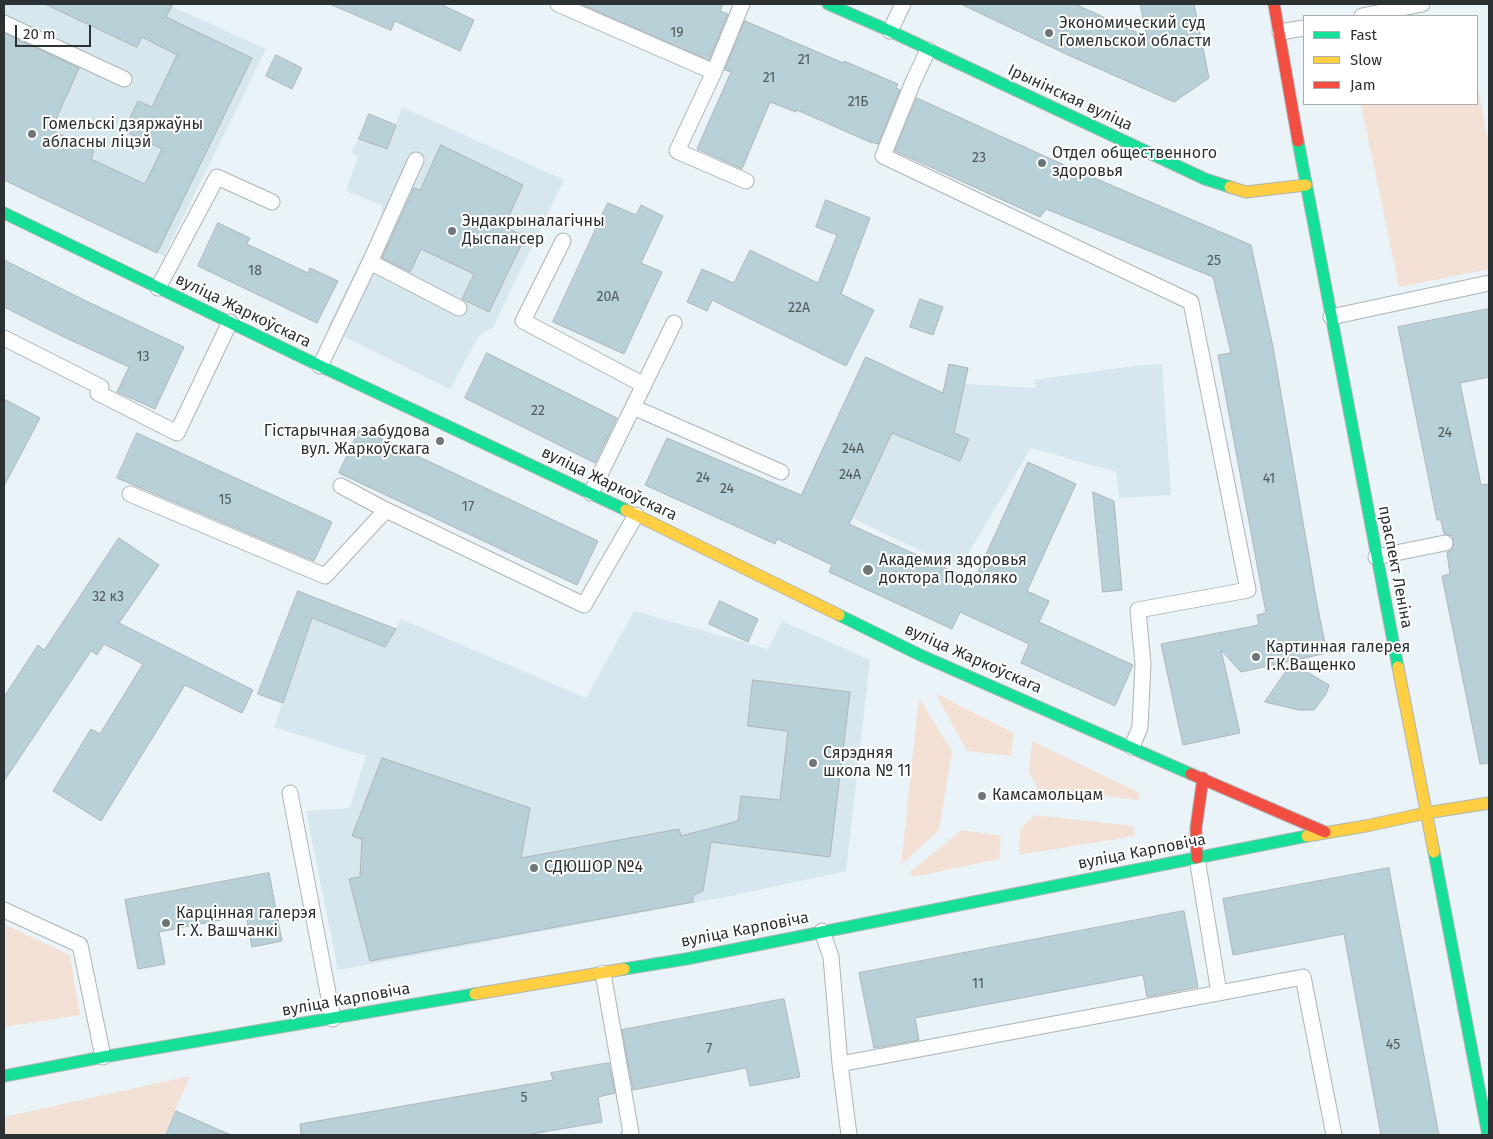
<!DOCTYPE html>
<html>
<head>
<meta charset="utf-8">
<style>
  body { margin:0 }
  #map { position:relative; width:1493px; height:1139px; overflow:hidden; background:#eaf3f7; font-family:"Fira Sans",sans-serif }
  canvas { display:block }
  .frame { position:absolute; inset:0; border:5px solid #2c3234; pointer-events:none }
  .legend { position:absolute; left:1303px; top:15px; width:175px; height:90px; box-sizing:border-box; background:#fff; border:1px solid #abadae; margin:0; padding:6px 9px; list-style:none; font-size:15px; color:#2c3234 }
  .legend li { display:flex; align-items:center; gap:10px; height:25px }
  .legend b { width:25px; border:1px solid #abadae }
  .scale { position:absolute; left:15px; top:25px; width:76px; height:22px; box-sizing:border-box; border:2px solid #2c3234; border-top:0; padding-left:6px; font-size:15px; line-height:18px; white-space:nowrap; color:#2c3234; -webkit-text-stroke:4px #fff; paint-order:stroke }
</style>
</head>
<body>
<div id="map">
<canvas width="1493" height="1139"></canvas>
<div class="frame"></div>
<ul class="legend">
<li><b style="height:6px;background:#16e098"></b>Fast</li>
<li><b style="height:6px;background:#ffcf43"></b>Slow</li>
<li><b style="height:6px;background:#f24e42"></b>Jam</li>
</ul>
<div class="scale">20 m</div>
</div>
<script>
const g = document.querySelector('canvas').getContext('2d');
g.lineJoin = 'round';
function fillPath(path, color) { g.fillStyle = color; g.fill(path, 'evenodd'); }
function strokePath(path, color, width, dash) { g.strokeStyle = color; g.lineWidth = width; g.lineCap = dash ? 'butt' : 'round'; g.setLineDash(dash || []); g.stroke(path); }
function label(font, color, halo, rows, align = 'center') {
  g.font = font + ' "Fira Sans",sans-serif'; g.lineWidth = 4; g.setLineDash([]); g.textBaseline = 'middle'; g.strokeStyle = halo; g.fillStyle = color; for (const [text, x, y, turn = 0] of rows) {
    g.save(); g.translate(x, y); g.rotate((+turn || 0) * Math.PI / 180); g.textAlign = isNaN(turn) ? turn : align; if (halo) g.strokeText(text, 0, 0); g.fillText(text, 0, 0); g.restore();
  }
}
fillPath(new Path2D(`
  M4,4H166L266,49L164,256L4,180Z
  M402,107L564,180L493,327L479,336L450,389L327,328L381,220L382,205L346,191L358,157L351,152L359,139L387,149Z
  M866,357L917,381L943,395L961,399L965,384L1036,388L1034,380L1134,366L1162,364L1171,495L1119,498L1116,472L1031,448L959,569L852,518L830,564L780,540Z
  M634,611L768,649L782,621L870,660L846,871L730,896L338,970L306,811L350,808L366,756L274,727L312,618L385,647L401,619L586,698Z`), '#d6e7ed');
fillPath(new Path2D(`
  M1477,84L1489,144V269L1399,287L1361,104H1477Z
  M935,693L1014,733L1011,756L967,751Z
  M919,698L952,751L939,830L901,865Z
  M1032,741L1140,793L1139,800L1038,789L1029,772Z
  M1034,815L1134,826L1135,836L1019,855L1020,830Z
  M962,830L1001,836L999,859L913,877L910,872Z
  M4,924L70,955L80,1015L4,1027Z
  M190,1076L164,1135H4V1117Z`), '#f4e1d6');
const building = new Path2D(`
  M45,4H173L166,17L252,58L157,253L4,180V33L79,68L51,130L94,151L91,159L145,184L162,149L124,131L138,101L152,107L177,55L142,37L137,47Z
  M330,4H440L474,20L460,51L395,21L391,30Z
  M581,4H723L720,11L728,14L709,60Z
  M961,4H1075L1147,37L1140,4H1194L1209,78L1174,102L1068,55Z
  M745,21L843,63L844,61L898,84L896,88L900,90L878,144L872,142V143L797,110L796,112L770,102L742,169L697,149L731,72L725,70Z
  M276,55L302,68L292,89L266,76Z
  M917,98L1064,165L1251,245L1273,347L1317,604L1327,653L1241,672L1221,650L1240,733L1183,745L1161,644L1259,625L1257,615L1266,613L1218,355L1231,353L1213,277L1046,209L1040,217L895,151Z
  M369,114L396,125L387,149L359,139Z
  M441,145L523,185L504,226L525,237L489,312L462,299L474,274L421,249L410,272L382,258L414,188L420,190Z
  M826,200L870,218L841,294L874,310L846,366L712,300L707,311L687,302L702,269L734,283L750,250L818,283L837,235L816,227Z
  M608,203L636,215L641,205L663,216L641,263L662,272L624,354L553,322Z
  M218,223L250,238L247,244L308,273L310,268L338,281L317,323L198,266Z
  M4,260L84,300L184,347L155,409L117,392L129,367L66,338L4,307Z
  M920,299L943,307L933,335L910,327Z
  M1489,309V377L1460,383L1481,485L1489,484V763L1480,764L1442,576L1450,574L1447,552L1452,550L1454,542L1452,536L1444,534L1441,520H1437L1398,327Z
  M487,353L617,418L595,463L465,398Z
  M866,357L943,393L949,364L968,368L954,433L969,439L960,461L892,433L849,524L974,581L1028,462L1076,484L1027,591L1049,601L1039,622L1133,665L1115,706L1021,663L1029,644L960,612L952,629L829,572L832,565L777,539L775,544L645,485L667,438L801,495Z
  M4,399L40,418L4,486Z
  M360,429L598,541L577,585L339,473Z
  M137,433L332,522L314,561L117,478Z
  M1093,492L1114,501L1122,590L1103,592Z
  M119,538L159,565L119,623L253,690L242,713L185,685L101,821L53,791L91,729L100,734L143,664L104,644L97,655L91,651L4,781V697L38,645L44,650Z
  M298,591L396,629L385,647L312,618L283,703L258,694Z
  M720,601L758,619L748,642L709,624Z
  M1292,663L1329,685L1326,694L1314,710H1299L1265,702Z
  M753,680L850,692L830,857L711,842L703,891L693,895V902L370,961L349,879L360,877L362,839L352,836L382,758L530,808L521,858L679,829L681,836L738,821L741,796L780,800L788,731L748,726Z
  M1389,868L1398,918L1439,1135H1381L1344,934L1233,955L1223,899Z
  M269,873L282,941L252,947L246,915L159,932L165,964L138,969L125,900Z
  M1184,911L1198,987L1147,997L1143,975L915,1018L919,1040L874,1048L859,973Z
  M784,999L800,1077L750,1086L746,1068L633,1090L622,1030Z
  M609,1063L615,1093L598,1097L602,1122L526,1135H301L300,1124L553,1080L551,1073Z
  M176,1111L231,1135H166Z`);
fillPath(building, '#b8d0d8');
strokePath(building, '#aeb5b8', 1);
const lane = new Path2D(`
  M558,4L714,72L742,4
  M1362,16L1422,4
  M4,23L124,79
  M890,31L903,4
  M1280,32L1304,28
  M928,50L913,82L883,156L1191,302L1248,590L1138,610L1143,664L1140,727L1132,747
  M714,72L677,151L746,181
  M563,241L523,321L644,385
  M370,262L416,160
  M158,288L217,177L272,202
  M1331,317L1489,283
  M4,338L101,387L98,393L177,433L230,322
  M320,366L370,262L459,308
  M633,407L781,472
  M341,486L386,510
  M591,493L674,323
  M130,494L325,576L386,510L584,605L636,515
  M1376,557L1445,543
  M290,793L333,1019
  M1197,858L1219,993L1303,977L1334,1135
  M4,910L80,945L103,1057
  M822,931L831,957L840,1064L849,1135
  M603,973L631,1133L629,1135
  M840,1064L1219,993`);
const fast = new Path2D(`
  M828,4L890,31L1205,179L1230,187
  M1298,141L1398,667
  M4,213L320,366L626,510
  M839,615L920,655L1191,774
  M1434,852L1488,1135
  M624,969L686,959L1307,836
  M4,1076L103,1057L475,994`);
const slow = new Path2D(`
  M1230,187L1246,192L1306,185
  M626,510L839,615
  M1398,667L1434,852
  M1307,836L1366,826L1426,813L1489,803
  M475,994L624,969`);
const jam = new Path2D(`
  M1274,4L1298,141
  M1191,774L1325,832
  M1197,858L1196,828L1203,778`);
strokePath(lane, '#adb4b7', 17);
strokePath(fast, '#adb4b7', 13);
strokePath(slow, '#adb4b7', 13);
strokePath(jam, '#adb4b7', 13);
strokePath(lane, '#fcfdfe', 15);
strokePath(fast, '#16e098', 11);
strokePath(slow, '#ffcf43', 11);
strokePath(jam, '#f24e42', 11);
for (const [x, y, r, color] of [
  [1049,33,5,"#6e7678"],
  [32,134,5,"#6e7678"],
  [1042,163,5,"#6e7678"],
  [452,231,5,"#6e7678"],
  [440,441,5,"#6e7678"],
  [868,570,6,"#6e7678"],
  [1256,657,5,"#6e7678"],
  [813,763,5,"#6e7678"],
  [982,796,5,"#6e7678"],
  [534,868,5,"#6e7678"],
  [166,923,5,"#6e7678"]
]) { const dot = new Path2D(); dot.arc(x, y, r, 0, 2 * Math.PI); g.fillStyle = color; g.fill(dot); strokePath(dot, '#fff', 2); }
label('14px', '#4f5a5d', null, [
  ["19",677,33],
  ["21",804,60],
  ["21",769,78],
  ["21Б",858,102],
  ["23",979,158],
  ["25",1214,261],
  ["18",255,271],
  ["20А",608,297],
  ["22А",799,308],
  ["13",143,357],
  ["22",538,411],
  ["24",1445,433],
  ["24А",853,449],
  ["24А",850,475],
  ["24",703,478],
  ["41",1269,479],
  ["24",727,489],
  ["15",225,500],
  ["17",468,507],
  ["32 к3",108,597],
  ["11",978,984],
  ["45",1393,1045],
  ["7",709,1049],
  ["5",524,1098]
]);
label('16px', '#2c3234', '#fff', [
  ["Экономический суд",1059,24],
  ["Гомельской области",1059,42],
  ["Гомельскі дзяржаўны",42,125],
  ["абласны ліцэй",42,143],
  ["Отдел общественного",1052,154],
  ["здоровья",1052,172],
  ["Эндакрыналагічны",462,222],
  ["Дыспансер",462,240],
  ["Гістарычная забудова",430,432,"right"],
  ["вул. Жаркоўскага",430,450,"right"],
  ["Академия здоровья",879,561],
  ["доктора Подоляко",879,579],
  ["Картинная галерея",1266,648],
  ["Г.К.Ващенко",1266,666],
  ["Сярэдняя",823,754],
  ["школа № 11",823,772],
  ["Камсамольцам",992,796],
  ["СДЮШОР №4",544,868],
  ["Карцінная галерэя",176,914],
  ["Г. Х. Вашчанкі",176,932]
], 'left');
label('16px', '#2c3234', '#fff', [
  ["Ірынінская вуліца",1070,98,25],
  ["вуліца Жаркоўскага",243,311,26],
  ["вуліца Жаркоўскага",609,484,26],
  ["праспект Леніна",1395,567,79],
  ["вуліца Жаркоўскага",973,659,24],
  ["вуліца Карповіча",1142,852,-11],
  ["вуліца Карповіча",745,930,-11],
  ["вуліца Карповіча",346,1000,-10]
]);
</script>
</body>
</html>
